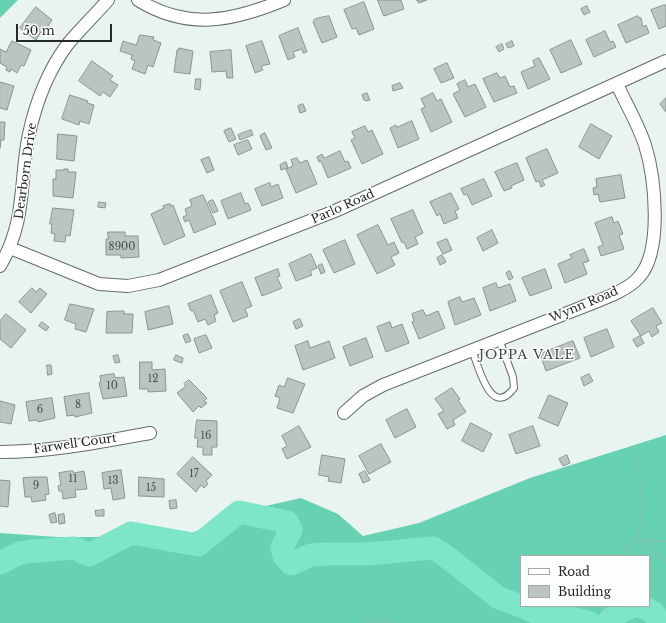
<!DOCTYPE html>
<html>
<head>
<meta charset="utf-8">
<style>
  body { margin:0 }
  #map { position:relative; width:666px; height:623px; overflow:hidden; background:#e9f3f0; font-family:"Libre Baskerville",serif }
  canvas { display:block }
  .legend { position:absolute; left:520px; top:555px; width:130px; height:52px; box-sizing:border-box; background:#fdfffe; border:1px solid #a7a9a8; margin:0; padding:5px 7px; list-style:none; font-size:12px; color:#262928 }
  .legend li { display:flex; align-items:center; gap:8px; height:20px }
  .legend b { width:20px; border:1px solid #a7a9a8 }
  .scale { position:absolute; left:16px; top:24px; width:96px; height:18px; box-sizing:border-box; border:2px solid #262928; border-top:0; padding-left:5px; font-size:12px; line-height:14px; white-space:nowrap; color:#262928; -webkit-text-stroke:3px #fdfffe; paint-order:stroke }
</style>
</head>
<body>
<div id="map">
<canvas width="666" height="623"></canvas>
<ul class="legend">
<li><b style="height:5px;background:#fff"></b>Road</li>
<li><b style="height:11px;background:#bac4c0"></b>Building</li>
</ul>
<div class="scale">50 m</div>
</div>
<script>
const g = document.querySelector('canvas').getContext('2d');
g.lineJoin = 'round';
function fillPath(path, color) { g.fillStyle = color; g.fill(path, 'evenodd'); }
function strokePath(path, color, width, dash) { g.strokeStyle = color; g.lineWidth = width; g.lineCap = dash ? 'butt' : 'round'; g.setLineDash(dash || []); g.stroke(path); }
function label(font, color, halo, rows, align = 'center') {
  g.font = font + ' "Libre Baskerville",serif'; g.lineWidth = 3; g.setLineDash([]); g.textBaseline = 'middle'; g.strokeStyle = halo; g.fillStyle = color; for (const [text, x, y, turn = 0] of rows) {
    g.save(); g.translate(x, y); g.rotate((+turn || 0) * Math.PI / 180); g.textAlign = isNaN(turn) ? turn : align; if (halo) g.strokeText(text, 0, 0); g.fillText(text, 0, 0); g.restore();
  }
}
fillPath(new Path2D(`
  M0,0H18L0,18Z
  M666,435V623H0V533L57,537H181L257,508L301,498L338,514L363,536L419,523L530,478ZM521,556H649V606H521Z`), '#67d1b3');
strokePath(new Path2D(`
  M0,563L20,553L35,551L74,548L89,555L131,533L198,545L239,512L287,522L291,530L282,547L284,556L291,564L311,555L327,554H367L433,548L443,554L499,598L521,606
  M521,606L547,617L559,615L590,623
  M641,606L654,613L658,623
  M607,623L616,614L633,606`), '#7de6c8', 23);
const building = new Path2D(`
  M378,0H401L404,9L384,16Z
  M417,0H427L419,3Z
  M364,2L374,29L359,35L356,28L352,29L344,10Z
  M664,5H666V26L659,29L651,10Z
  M587,6L590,12L584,15L581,9Z
  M36,7L52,20L43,34L41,32L36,40L20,28Z
  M329,16L337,37L322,43L313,22L315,19Z
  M638,16L639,18H641L643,27L646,25L649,33L626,43L618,25Z
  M298,28L307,52L303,53L302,49L293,52L295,57L288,60L279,36Z
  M605,31L610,42L613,41L616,47L594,57L586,40Z
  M140,35L154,37L153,40L161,43L153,67L148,65L145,74L132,69L135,61L131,59L132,55L120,51L123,41L136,45Z
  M571,40L582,64L561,73L550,50Z
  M12,41L31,50L24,66L21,65L17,73L11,69L10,72L6,70L7,67L0,63V49L6,52Z
  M262,41L270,64L261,66L263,70L255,73L246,46Z
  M512,41L514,46L508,48L506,44Z
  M502,44L504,49L499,52L496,47Z
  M179,48L193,51L190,74L174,72L177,50H179Z
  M231,50L233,78H227L226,71L212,72L210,52Z
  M539,58L550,79L528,89L521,72L535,66L533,61Z
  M92,61L113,76L110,80L118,85L110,97L103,92L100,96L79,81Z
  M447,63L454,78L441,83L434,69Z
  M497,73L500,78L505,76L510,87L514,86L517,93L494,102L483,79Z
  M196,79H201L200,90L195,89Z
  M465,80L468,87L475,84L486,107L465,117L453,94L460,90L457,84Z
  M0,82L14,86L7,110L0,108Z
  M400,83L403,88L393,91L392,86Z
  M367,93L370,100L367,101L364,100L362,95Z
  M433,93L437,101L441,99L452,122L431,132L421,109L425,107L421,99Z
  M70,95L88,101L87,103L94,105L89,124L80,121L79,125L62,119Z
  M666,98V112L660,104Z
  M303,104L306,111L300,113L298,106Z
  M412,121L419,139L398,148L390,128L396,125L397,127Z
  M0,122H5L4,140H1L0,148Z
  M591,124L612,136L599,159L579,147Z
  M365,126L368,132L372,130L383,154L362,164L351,140L355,138L352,132Z
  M231,128L236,139L229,142L224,131Z
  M251,130L253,135L240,140L238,135Z
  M265,133L272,148L266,150L260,136Z
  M58,134L77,136L74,161L57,159Z
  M248,140L252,149L238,155L234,145Z
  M547,149L558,173L542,180L545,185L541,187L539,181L536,182L526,158Z
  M340,151L345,162L348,161L351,168L328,178L321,161L319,162L317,157L322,154L324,158Z
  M209,157L214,170L207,173L201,160Z
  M297,158L300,163L307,160L317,184L296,193L286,169L293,166L291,160Z
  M286,162L288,168L281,170L280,165Z
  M517,163L524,180L511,186L512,188L504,191L495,172Z
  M64,169H68V172H76L73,198L53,196V179H56V170H64Z
  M621,175L625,198L600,202L598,194L594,195L593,188L597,187L596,179Z
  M484,179L492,196L472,205L467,194L464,195L461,189Z
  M270,183L271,187L278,184L283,198L262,206L255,189Z
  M241,193L245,204L248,203L251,210L228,219L221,201Z
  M451,193L459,209L455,211L458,218L444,224L440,214L437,216L430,202Z
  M203,195L216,224L194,233L189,220L185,222L183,217L187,215L185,209L192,206L190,200Z
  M213,200L218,211L213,213L208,202Z
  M99,202L106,203L105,208L98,207Z
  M170,204L171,206L173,205L185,236L164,245L151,214L164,208L163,206Z
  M53,208L74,210L70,236L66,235L65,242L54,241L55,234L51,233L52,224H50Z
  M413,210L423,233L415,237L418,244L407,249L404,242L402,243L391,219Z
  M612,217L614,223L618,221L623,234L619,235L624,249L601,256L598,247L603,245L595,223Z
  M378,225L388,245L394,242L399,253L391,257L395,265L377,274L357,235Z
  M492,230L498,243L483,251L477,238Z
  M108,232H125V236H138L139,257L121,258V255H106V239H108Z
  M447,239L452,250L443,254L437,243Z
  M345,240L355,264L334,273L323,250Z
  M584,249L589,261L583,263L587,274L565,283L558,264L572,258L570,255Z
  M311,254L317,268L310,271L312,275L296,281L289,264Z
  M442,255L446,262L440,265L437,258Z
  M322,264L325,272L321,274L318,266Z
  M278,269L280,276L277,277L282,288L262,296L255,278Z
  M545,269L552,288L530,296L522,278Z
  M510,271L513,278L509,280L506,273Z
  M242,282L252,306L245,309L248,316L233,322L220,291Z
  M496,283L498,288L510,284L516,301L490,311L483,288Z
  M32,288L36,292L40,288L47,294L31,313L19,302Z
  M211,295L218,313L214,315L216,321L208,325L205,319L198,322L193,310L191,311L188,304Z
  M460,297L462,302L474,298L481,315L455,325L448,302Z
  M70,304L94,309L86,332L75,329L76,324L65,320Z
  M169,306L173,324L148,330L145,312Z
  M653,308L662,323L656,326L659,332L652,337L649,331L641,336L631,321Z
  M423,310L426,316L438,311L445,328L419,339L412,322L414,321L412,314Z
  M119,311H124V314H133L132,333H106L107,312Z
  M6,314L26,330L11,348L0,339V321Z
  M300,319L303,326L296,329L293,322Z
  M42,322L49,327L46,331L39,326Z
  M390,322L392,328L402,324L409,343L386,352L377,327Z
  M607,329L614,347L591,357L584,338Z
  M188,334L191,341L186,343L183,336Z
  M206,335L212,348L199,353L194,339Z
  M640,336L644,343L637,347L633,340Z
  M366,338L373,357L350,366L343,347Z
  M308,341L310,348L329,341L335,358L303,370L295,346Z
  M573,341L580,358L546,371L540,354Z
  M118,355L120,362L115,363L113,356Z
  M176,355L183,358L182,363L174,360Z
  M140,362H152V370L165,369L166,391L148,392V389H140Z
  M47,365H51L52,374L48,375Z
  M114,374L115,378L124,377L127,396L103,399L99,383L101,382L100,376Z
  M589,374L593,381L584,386L581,378Z
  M288,378L305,384L293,413L277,408L280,398L275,396L279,385L284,387Z
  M189,380L207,398L204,401L207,403L201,408L199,406L193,412L177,393L186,386L184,384Z
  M452,388L460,399L458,400L466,412L453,420L455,425L447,429L438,414L444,411L435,399Z
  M89,393L92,413L75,417V415L67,416L64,397Z
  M549,395L568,403L558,426L539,418Z
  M52,398L55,418L38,422L37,420L29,421L26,402Z
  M0,401L15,405L11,424L0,422Z
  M407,409L416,427L395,438L386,420Z
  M197,420L217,421V447H212V455H203V447H197L198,438H195Z
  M471,423L492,434L483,452L462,441Z
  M299,426L311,447L287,459L282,449L287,446L282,436Z
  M533,426L540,446L516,454L509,435Z
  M381,444L391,462L369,474L359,456Z
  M322,455L345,459L341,483L328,481L329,477L319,475Z
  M567,455L570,463L563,466L559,459Z
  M193,457L212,475L206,481L208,484L204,488L201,485L196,492L177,474Z
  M121,470L125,498L113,500L111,488L104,489L102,473Z
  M73,471L74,473L84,471L87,489L75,490L76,497L63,499L62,491H59L58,486L61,485L59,473Z
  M365,471L370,480L363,483L359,474Z
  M36,477H47L49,494L45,495L46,500L32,502L31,497H25L23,478Z
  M139,477L164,479V497L139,496Z
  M0,480L10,481L8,507L0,506Z
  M176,500L177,508L170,509L169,501Z
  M104,510V516H96L95,511Z
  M55,513L57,522L51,523L49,515Z
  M64,514L65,523L59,524L58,515Z`);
fillPath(building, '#bac4c0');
strokePath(building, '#8b9491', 1);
const service = new Path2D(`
  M472,350C479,368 491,419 514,388L513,377L499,339`);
const minor = new Path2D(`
  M138,0C188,31 233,21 284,0
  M10,248L99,284L128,286L159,280L335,211L666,61
  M0,266C27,220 19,182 29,134C36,102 48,71 67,45C80,29 95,15 108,0
  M344,413L363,396L383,385L580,308C597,301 628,291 639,277C663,251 655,177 645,145C638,124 626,104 617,84
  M0,452C50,452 101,442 150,433`);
strokePath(service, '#636c68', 8);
strokePath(minor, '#636c68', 14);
strokePath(new Path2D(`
  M631,446C642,471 645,510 638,536
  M644,541H666
  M624,556L638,536L666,563
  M606,612L609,606
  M366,623L369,620L395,623`), '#a6aeab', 2.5, [1, 3]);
strokePath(service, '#fff', 6);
strokePath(minor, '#fff', 12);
label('10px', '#4b504e', null, [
  ["8900",122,247],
  ["12",153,379],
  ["10",112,386],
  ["8",78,405],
  ["6",40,410],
  ["16",206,436],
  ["17",194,474],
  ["11",73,479],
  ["13",113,481],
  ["9",36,486],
  ["15",151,488]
]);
label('12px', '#262928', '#fdfffe', [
  ["Dearborn Drive",26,171,-82],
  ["Parlo Road",343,207,-24],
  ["Wynn Road",584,305,-23],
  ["Farwell Court",75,444,-8]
]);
g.letterSpacing = '1px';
label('13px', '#414946', '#fdfffe', [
  ["JOPPA VALE",527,355]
]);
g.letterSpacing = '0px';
</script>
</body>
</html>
